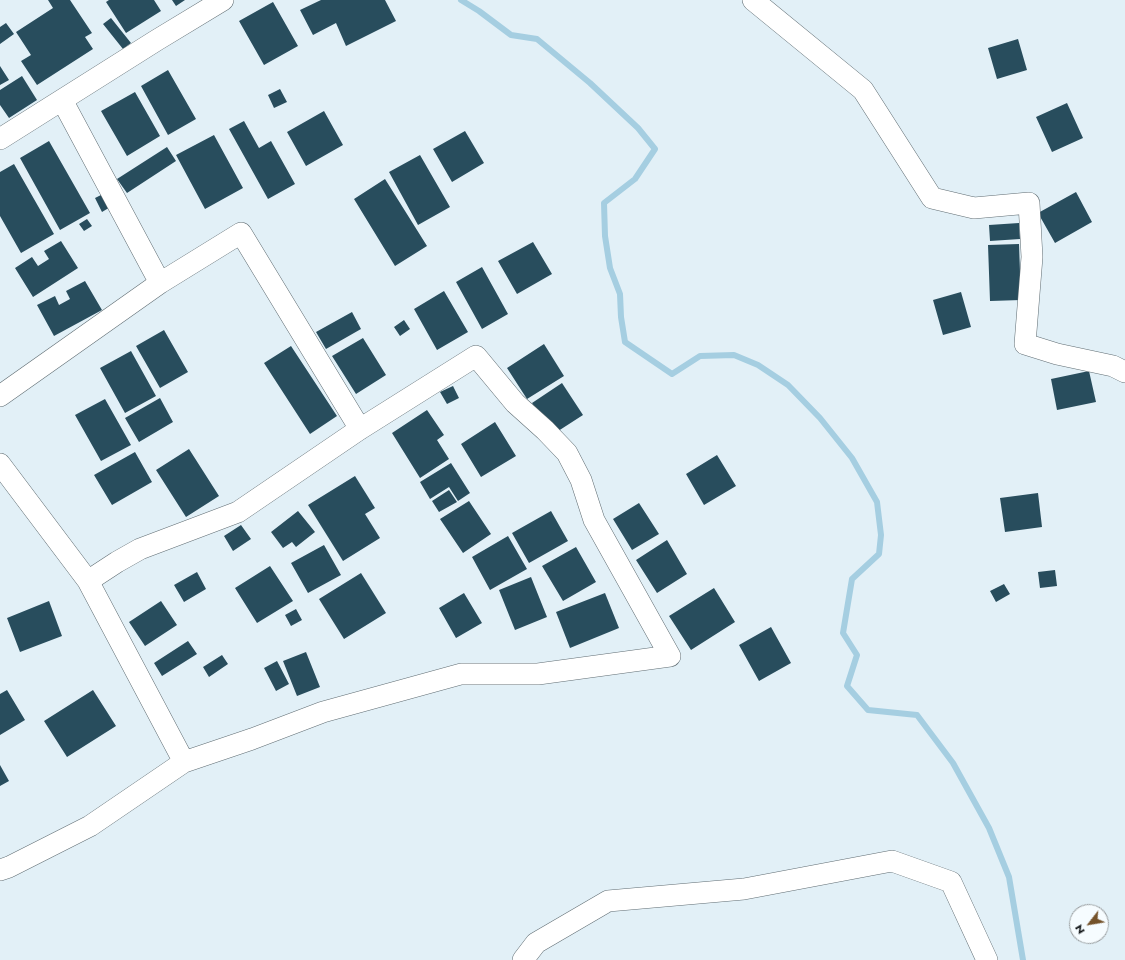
<!DOCTYPE html>
<html>
<head>
<meta charset="utf-8">
<style>
  body { margin:0 }
  #map { position:relative; width:1125px; height:960px; overflow:hidden; background:#e2f0f7; font-family:Jost,sans-serif }
  canvas { display:block }
  .north { position:absolute; left:1069px; top:904px; width:40px; height:40px; box-sizing:border-box; background:#f6fcff; border:1px solid #989d9f; border-radius:50%; rotate:239deg; font-size:11px; font-weight:700; line-height:16px; text-align:center; color:#0a0e10 }
  .north::after { content:''; display:block; margin:auto; width:14px; height:18px; background:#74522a; clip-path:polygon(50% 0,100% 100%,50% 72%,0 100%) }
</style>
</head>
<body>
<div id="map">
<canvas width="1125" height="960"></canvas>
<div class="north">N</div>
</div>
<script>
const g = document.querySelector('canvas').getContext('2d');
g.lineJoin = 'round';
function strokePath(path, color, width, dash) { g.strokeStyle = color; g.lineWidth = width; g.lineCap = dash ? 'butt' : 'round'; g.setLineDash(dash || []); g.stroke(path); }
function fillPath(path, color) { g.fillStyle = color; g.fill(path, 'evenodd'); }
strokePath(new Path2D(`
  M461,0L479,11L511,35L537,39L590,83L638,128L655,149L635,179L604,203L605,236L610,268L620,294L621,317L625,342L672,374L700,356L734,355L758,365L788,385L820,418L852,458L877,502L881,535L879,554L852,579L843,633L857,655L847,686L868,710L917,715L953,763L989,828L1009,877L1023,960`), '#a5cee1', 6);
fillPath(new Path2D(`
  M48,0H70L92,33L85,37L93,49L37,85L21,61L31,55L16,32L53,8Z
  M109,0H154L161,11L126,33L106,2Z
  M172,0H185L176,6Z
  M321,0H385L396,21L346,46L336,23L313,35L300,10Z
  M273,2L298,46L264,65L239,21Z
  M111,18L131,43L123,49L103,24Z
  M6,23L14,34L0,44V27Z
  M1018,39L1027,70L997,79L988,48Z
  M0,66L9,80L0,85Z
  M168,70L196,119L168,135L141,86Z
  M22,76L37,100L9,118L0,105V90Z
  M280,89L287,102L274,108L268,95Z
  M135,92L160,136L127,156L101,111Z
  M1067,103L1083,138L1052,152L1036,117Z
  M324,111L343,145L306,166L287,132Z
  M244,121L259,148L271,141L295,184L268,199L229,129Z
  M465,131L484,163L452,182L433,149Z
  M214,135L243,188L205,209L176,155Z
  M49,141L90,213L60,230L20,158Z
  M167,147L176,161L127,193L117,179Z
  M420,155L450,207L418,225L389,172Z
  M14,164L54,234L21,253L0,216V172Z
  M385,179L427,246L395,266L354,199Z
  M1076,192L1092,222L1055,243L1038,213Z
  M105,193L112,206L102,212L95,198Z
  M87,219L92,226L84,231L79,224Z
  M1019,223L1020,239L990,241L989,225Z
  M61,241L78,268L33,297L15,268L32,257L38,266L49,259L44,251Z
  M533,242L552,274L517,294L498,261Z
  M1019,244L1021,300L990,301L988,245Z
  M482,267L508,314L482,329L456,282Z
  M85,281L102,310L54,336L37,305L55,296L59,305L70,299L66,291Z
  M444,291L468,332L437,350L414,309Z
  M961,292L971,327L943,335L933,300Z
  M352,312L361,329L326,349L316,332Z
  M404,320L410,329L400,336L394,327Z
  M164,330L188,372L160,388L136,346Z
  M363,338L386,375L356,394L332,356Z
  M544,344L564,376L527,399L507,368Z
  M291,346L337,416L310,434L264,363Z
  M131,351L156,396L125,413L100,368Z
  M1089,371L1096,402L1057,410L1051,379Z
  M562,383L583,415L552,435L532,403Z
  M453,386L459,398L447,404L440,392Z
  M160,398L173,422L139,442L125,418Z
  M105,399L131,445L101,461L75,415Z
  M427,410L444,435L437,440L449,459L420,478L392,433Z
  M495,422L516,456L481,477L461,444Z
  M189,449L219,496L186,517L156,470Z
  M135,452L152,482L112,505L94,475Z
  M717,455L736,486L704,505L686,474Z
  M451,463L470,493L458,501L449,487L430,499L420,482Z
  M355,476L375,508L365,514L380,538L343,561L308,505Z
  M449,490L457,502L439,512L432,501Z
  M1038,493L1042,527L1005,532L1000,498Z
  M469,501L491,534L463,553L440,519Z
  M639,503L659,534L632,550L613,519Z
  M298,511L315,532L296,547L292,542L283,548L271,532Z
  M551,511L568,541L529,563L512,533Z
  M241,525L251,539L233,551L224,536Z
  M508,536L527,569L490,590L472,557Z
  M667,540L687,574L657,593L636,560Z
  M324,545L341,575L308,593L291,563Z
  M576,547L596,582L563,601L542,566Z
  M270,566L293,601L257,623L235,588Z
  M1055,570L1057,586L1040,588L1038,572Z
  M197,572L206,589L184,602L174,585Z
  M361,573L386,613L344,639L319,599Z
  M531,577L547,617L515,630L499,590Z
  M1004,584L1010,594L996,602L990,591Z
  M714,588L735,622L691,650L669,616Z
  M464,593L482,623L456,638L439,608Z
  M605,593L619,628L570,648L556,612Z
  M49,601L62,636L20,652L7,618Z
  M161,601L177,625L145,646L129,622Z
  M296,609L302,620L291,626L285,615Z
  M771,627L791,663L759,681L739,645Z
  M188,641L197,654L162,676L154,663Z
  M306,652L320,687L297,696L283,661Z
  M222,655L228,664L209,677L203,667Z
  M277,661L289,684L276,691L264,668Z
  M7,690L25,720L0,735V694Z
  M93,690L116,726L67,757L44,721Z
  M0,765L9,781L0,786Z`), '#284d5d');
const street = new Path2D(`
  M753,0L863,90L932,198L974,208L1029,203L1032,257L1025,344L1057,354L1113,366L1125,372
  M62,100L160,283
  M0,139L157,40L223,0
  M0,396L160,283L241,233L360,429
  M0,464L88,581L184,762
  M0,870L9,867L90,826L184,762L252,739L323,712L461,674H538L670,656L594,520L581,480L567,453L545,430L515,403L476,356L360,429L238,512L140,549L117,562L88,581
  M523,960L536,943L608,901L744,889L892,861L951,882L987,960`);
strokePath(street, '#606d73', 22);
strokePath(street, '#fff', 21);
</script>
</body>
</html>
